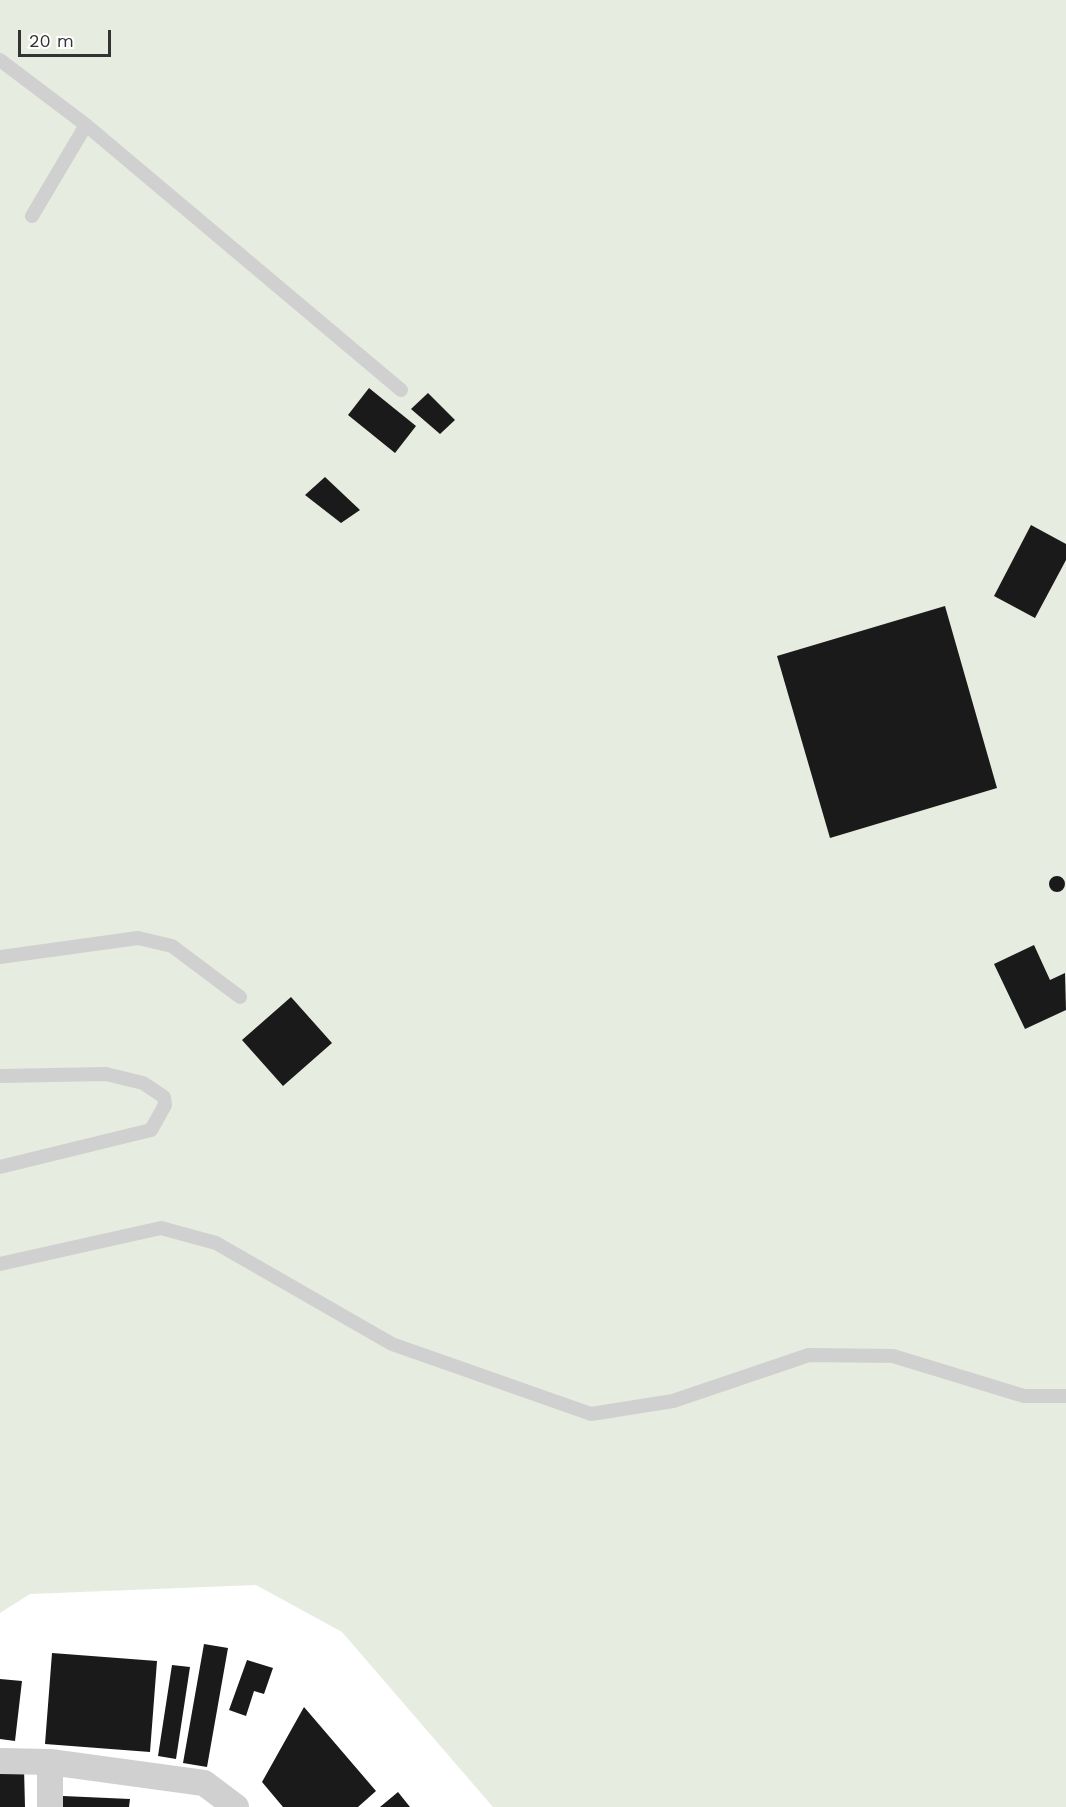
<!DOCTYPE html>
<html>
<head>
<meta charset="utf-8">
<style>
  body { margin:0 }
  #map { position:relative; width:1066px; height:1807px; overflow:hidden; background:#fff; font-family:"Work Sans",sans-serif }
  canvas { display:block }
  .scale { position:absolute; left:18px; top:30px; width:93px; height:27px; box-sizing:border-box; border:3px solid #333; border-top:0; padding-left:8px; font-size:18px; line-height:21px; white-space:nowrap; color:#333; -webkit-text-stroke:4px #fff; paint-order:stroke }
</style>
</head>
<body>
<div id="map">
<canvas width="1066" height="1807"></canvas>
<div class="scale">20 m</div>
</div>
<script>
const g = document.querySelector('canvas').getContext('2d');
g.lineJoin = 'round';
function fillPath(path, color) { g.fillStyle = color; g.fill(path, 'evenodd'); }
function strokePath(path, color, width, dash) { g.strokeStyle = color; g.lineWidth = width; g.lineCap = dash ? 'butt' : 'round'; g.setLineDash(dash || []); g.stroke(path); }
fillPath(new Path2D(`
  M0,0H1066V1807H493L342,1632L256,1585L30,1594L0,1613Z`), '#e6ecdf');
fillPath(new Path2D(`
  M369,388L416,426L395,453L348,415Z
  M428,393L455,420L440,434L411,409Z
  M325,477L360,510L341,523L305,495Z
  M1031,525L1066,544V560L1035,618L994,596Z
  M945,606L997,788L830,838L777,656Z
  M1049 884a8 8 0 1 1 16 0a8 8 0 1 1-16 0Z
  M1034,945L1050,980L1065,973L1066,1010L1025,1029L994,964Z
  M291,997L332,1043L283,1086L242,1040Z
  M204,1644L228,1648L207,1767L183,1763Z
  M52,1653L157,1661L150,1752L45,1744Z
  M247,1660L273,1668L264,1694L254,1691L246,1716L229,1710Z
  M172,1665L190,1667L176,1759L158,1756Z
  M0,1679L22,1681L15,1741L0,1739Z
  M304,1707L376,1791L358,1807H283L262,1782Z
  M0,1768H24L25,1807H0Z
  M398,1792L410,1807H380Z
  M63,1796L130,1799L129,1807H63Z`), '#1a1a1a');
strokePath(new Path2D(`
  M0,60L86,125L32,216
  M86,125L401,390
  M0,957L138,938L172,946L240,997
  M0,1076L106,1074L143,1083L164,1097L165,1105L151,1130L0,1167
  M0,1264L161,1228L216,1243L392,1344L591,1414L673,1401L809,1355L893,1356L1024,1396H1066`), '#d0d0d0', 14);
strokePath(new Path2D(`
  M0,1761L50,1762L204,1783L236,1807
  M50,1762V1807`), '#d0d0d0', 26);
</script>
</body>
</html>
